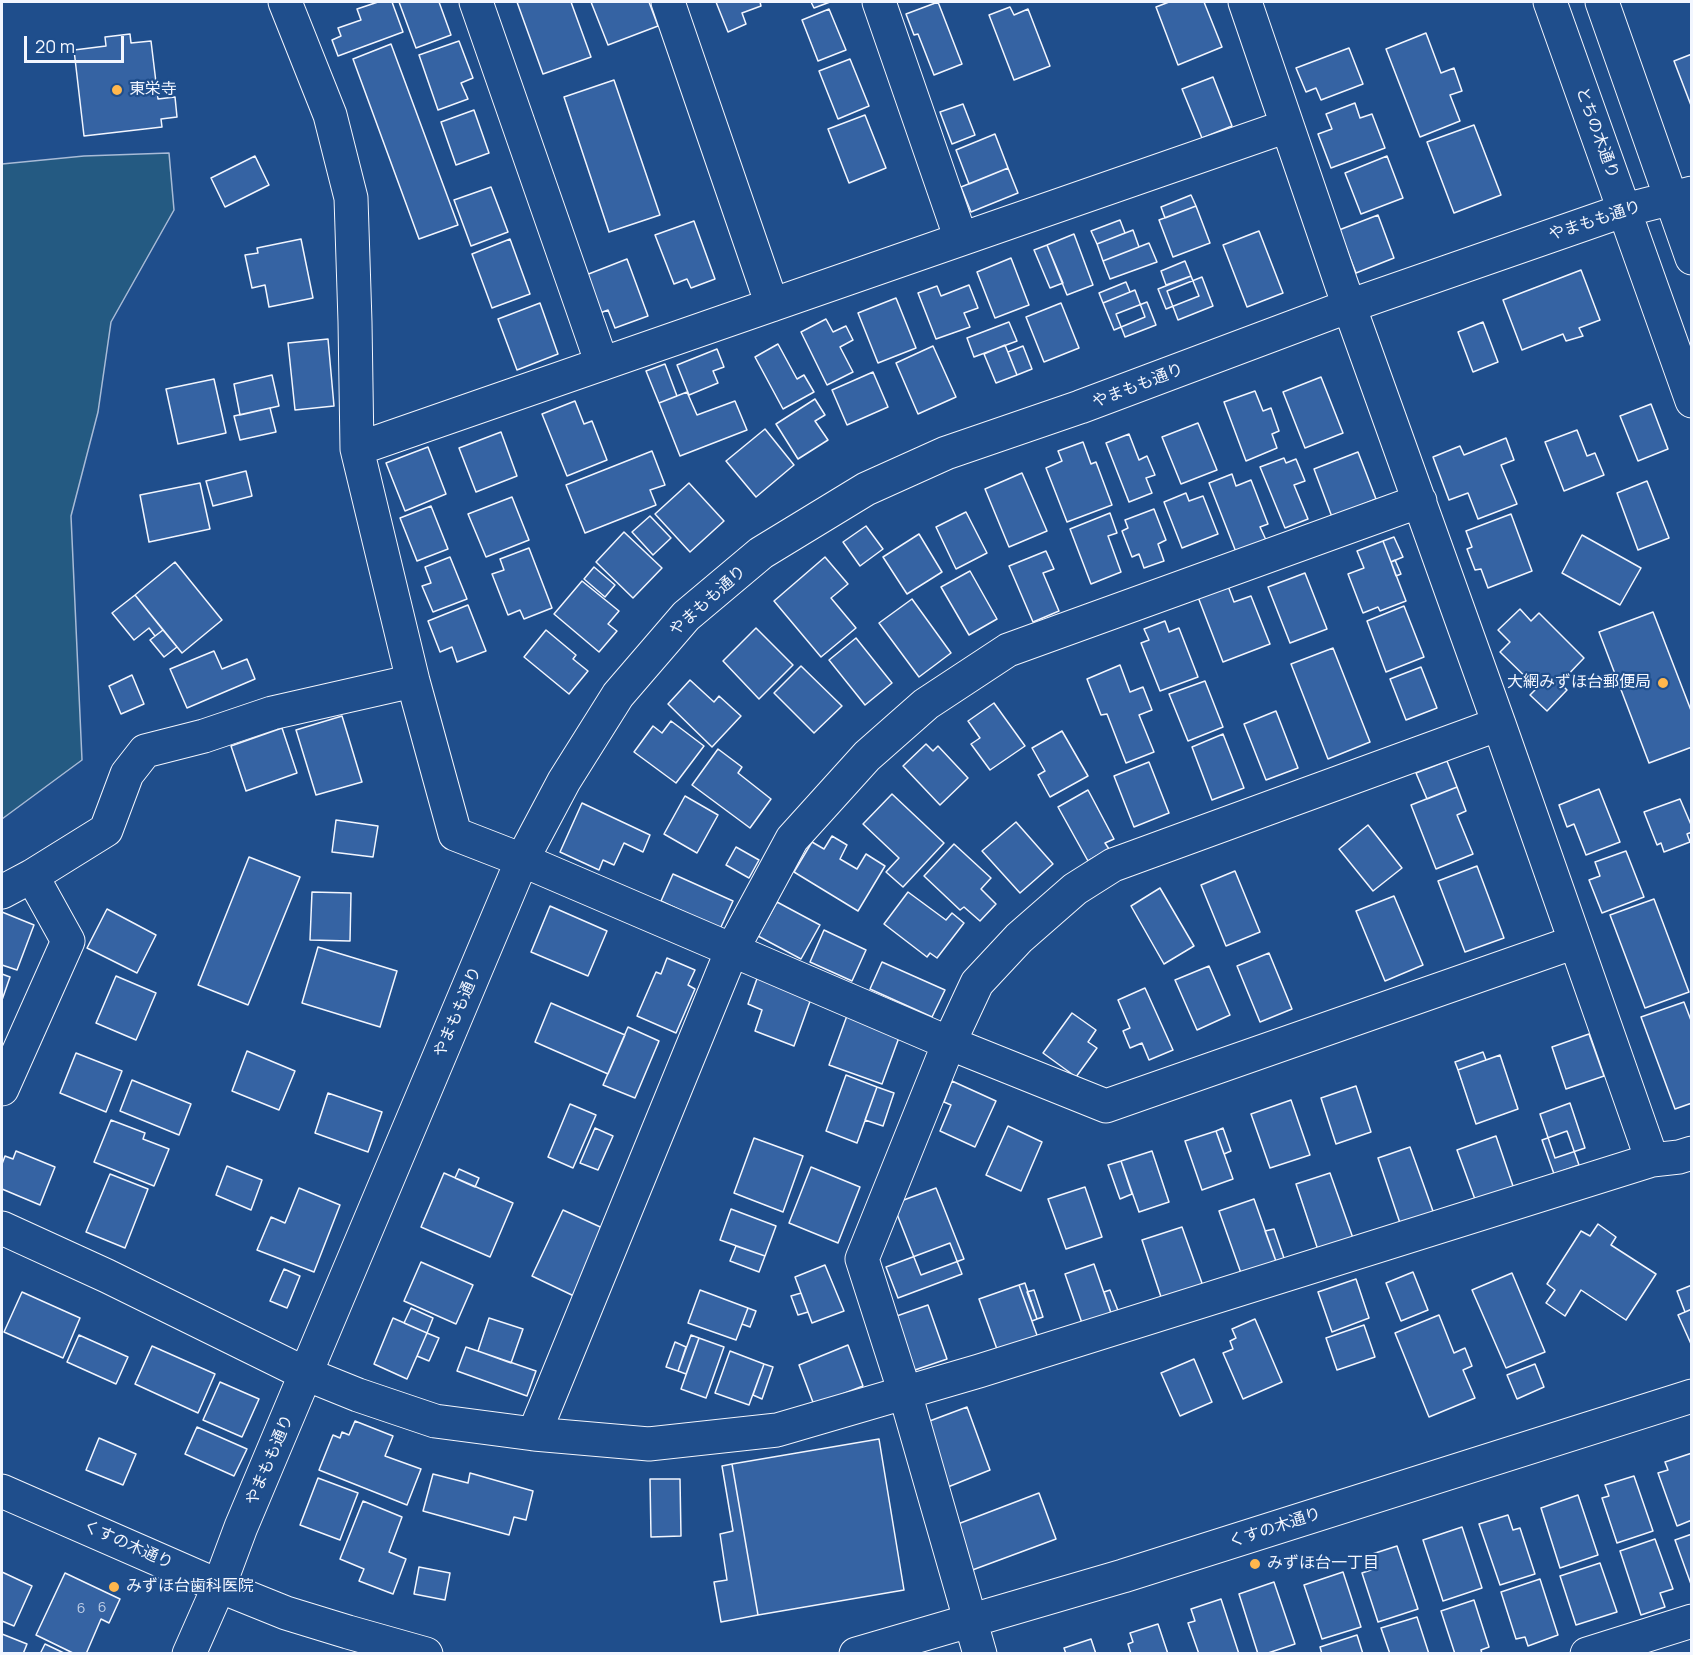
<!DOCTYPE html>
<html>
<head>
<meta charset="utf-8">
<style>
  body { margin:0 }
  #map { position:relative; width:1693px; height:1655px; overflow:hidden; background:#1f4e8c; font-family:Manrope,sans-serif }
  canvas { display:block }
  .frame { position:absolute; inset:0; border:3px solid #f2f6ff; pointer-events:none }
  .scale { position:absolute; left:24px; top:36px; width:100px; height:27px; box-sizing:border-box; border:3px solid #f2f6ff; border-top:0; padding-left:8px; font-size:18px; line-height:21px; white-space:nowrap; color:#f2f6ff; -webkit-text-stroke:4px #1f4e8c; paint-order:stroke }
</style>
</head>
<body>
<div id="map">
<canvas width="1693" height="1655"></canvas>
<div class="frame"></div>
<div class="scale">20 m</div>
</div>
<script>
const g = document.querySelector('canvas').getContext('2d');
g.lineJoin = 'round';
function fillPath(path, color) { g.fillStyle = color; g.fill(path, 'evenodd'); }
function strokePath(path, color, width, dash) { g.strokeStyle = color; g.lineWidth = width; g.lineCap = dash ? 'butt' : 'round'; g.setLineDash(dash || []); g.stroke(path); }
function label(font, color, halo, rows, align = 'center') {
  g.font = font + ' Manrope,"Noto Sans JP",sans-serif'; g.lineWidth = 4.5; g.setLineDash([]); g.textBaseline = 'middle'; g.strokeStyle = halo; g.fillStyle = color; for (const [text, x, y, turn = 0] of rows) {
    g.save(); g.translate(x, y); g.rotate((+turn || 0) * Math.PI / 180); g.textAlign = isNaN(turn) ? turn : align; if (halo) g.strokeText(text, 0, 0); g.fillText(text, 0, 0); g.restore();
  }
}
const green = new Path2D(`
  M169,153L174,210L111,322L98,412L71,516L82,760L2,819V164L84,156Z`);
fillPath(green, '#245a82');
strokePath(green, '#a8bbd7', 1.5);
const building = new Path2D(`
  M378,2H392L403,32L338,56L332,40L341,36L338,28L361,20L357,9Z
  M399,2H439L451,35L416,48Z
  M517,2H571L591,57L543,74Z
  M591,2H649L658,26L608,45Z
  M716,2H760L761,6L742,13L746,24L728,32Z
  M811,2H830L814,8Z
  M938,2L962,64L934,75L918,34L914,35L906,14Z
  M1169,2H1204L1222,47L1178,65L1156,7Z
  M1010,7L1014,15L1028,9L1050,66L1014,80L989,15Z
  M829,9L846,50L818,61L802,20Z
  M1426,33L1441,73L1454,68L1462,91L1450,95L1460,121L1420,137L1386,49Z
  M130,34L131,43L151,41L158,99L175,97L177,117L161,119L162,127L84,136L74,50L106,46L105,37Z
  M459,41L473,78L461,83L468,99L438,110L419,55Z
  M391,44L458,225L419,239L353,59Z
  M1349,48L1363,84L1321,100L1316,88L1306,92L1296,68Z
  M1692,54V108L1674,61Z
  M850,59L869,106L838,119L819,71Z
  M1213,77L1232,126L1202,138L1182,89Z
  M614,80L660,215L609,232L564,97Z
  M1355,103L1360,118L1372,114L1385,148L1331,168L1318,134L1332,129L1326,114Z
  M963,104L975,135L952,144L940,112Z
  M474,110L489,153L456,165L441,122Z
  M865,115L886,168L849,183L828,129Z
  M1474,125L1501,195L1454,213L1427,142Z
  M995,134L1008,168L969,184L956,150Z
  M255,156L269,185L225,207L211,178Z
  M1387,156L1403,198L1361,214L1345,173Z
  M1008,168L1018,193L971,212L961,187Z
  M491,187L508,232L471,246L454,200Z
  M1191,195L1196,206L1165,218L1161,207Z
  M1196,206L1210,243L1173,257L1159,220Z
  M1378,215L1394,258L1356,273L1339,230Z
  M1120,220L1125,233L1097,244L1091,231Z
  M694,221L715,279L691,288L687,279L674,284L655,235Z
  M1133,230L1139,247L1103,261L1097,244Z
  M1259,231L1283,293L1247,307L1223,245Z
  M1074,234L1093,285L1067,295L1047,245Z
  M301,239L313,298L269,307L265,285L252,288L245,255L258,253L257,248Z
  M510,239L530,294L492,308L472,254Z
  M1149,243L1157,262L1110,279L1103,261Z
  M1047,245L1063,283L1050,288L1034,250Z
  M1011,258L1029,305L995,318L977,272Z
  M627,259L648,316L615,328L608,310L600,313L586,275Z
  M1185,261L1191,276L1166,285L1161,271Z
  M1581,270L1600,320L1579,328L1583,336L1566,341L1563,334L1522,350L1503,300Z
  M1191,276L1199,296L1166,309L1158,289Z
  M1202,277L1213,306L1178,320L1167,291Z
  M1126,282L1130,292L1103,303L1099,293Z
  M969,285L978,308L964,313L970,327L936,339L918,293L937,286L941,296Z
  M1135,290L1145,317L1114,330L1103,303Z
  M896,298L916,348L878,363L858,313Z
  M1147,302L1156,325L1125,337L1116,314Z
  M540,303L558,354L517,370L498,319Z
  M1061,303L1079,348L1044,362L1026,317Z
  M826,319L833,332L846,326L853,340L840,347L853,372L827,385L801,332Z
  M1009,322L1017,341L974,357L967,338Z
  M1483,322L1498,362L1473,372L1458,332Z
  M328,339L334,406L295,410L288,343Z
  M778,344L797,379L804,375L814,392L783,409L755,357Z
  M1005,345L1017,375L996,383L984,354Z
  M933,346L956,397L918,414L896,363Z
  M1023,346L1032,369L1017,375L1008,352Z
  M717,349L724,367L713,371L718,383L689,395L677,365Z
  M665,364L677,396L659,403L646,371Z
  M873,372L888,407L847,425L832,390Z
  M272,375L279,406L240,415L234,384Z
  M1321,377L1343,433L1305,448L1283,392Z
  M214,379L226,433L178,444L166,389Z
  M1255,391L1263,411L1271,408L1279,431L1272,434L1277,448L1246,461L1224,402Z
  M687,392L697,415L735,401L747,430L680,456L659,403Z
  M815,399L825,415L815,421L828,440L798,459L776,424Z
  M575,401L584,424L592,421L607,460L567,476L542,414Z
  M1651,404L1668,449L1638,461L1620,416Z
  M270,408L276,432L240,440L234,416Z
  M1198,423L1217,470L1181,484L1162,437Z
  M765,429L794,465L756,497L726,461Z
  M1577,430L1587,456L1595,453L1604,475L1564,491L1545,442Z
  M501,432L517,476L476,492L459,448Z
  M1129,434L1139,460L1147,456L1155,475L1146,478L1152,493L1129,502L1106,443Z
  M1506,438L1514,460L1501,465L1517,504L1478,519L1468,493L1449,500L1433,457L1460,446L1464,455Z
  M1083,442L1091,464L1096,462L1112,505L1067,522L1046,468L1062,461L1058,451Z
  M428,447L446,494L405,511L386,463Z
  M652,451L665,485L650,490L656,505L585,533L566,485Z
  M1358,452L1376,499L1332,517L1314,469Z
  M1284,458L1286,463L1296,459L1305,481L1294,485L1308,519L1285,528L1260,467Z
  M246,471L252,496L213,506L206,481Z
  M1022,473L1047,531L1009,547L985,489Z
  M1232,474L1236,486L1251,480L1268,524L1260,527L1266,540L1236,552L1209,483Z
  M1647,481L1669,538L1638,550L1617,493Z
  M200,483L210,529L149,542L140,495Z
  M689,483L724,521L690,552L655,514Z
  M1186,493L1189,501L1203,496L1218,534L1182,548L1164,502Z
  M512,497L529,540L486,557L468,514Z
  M431,506L448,549L417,561L400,518Z
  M1154,509L1166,540L1158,544L1164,561L1144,568L1139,554L1132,557L1122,531L1128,528L1125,520Z
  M966,512L987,553L956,569L936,527Z
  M1110,513L1117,533L1108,536L1121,572L1091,584L1070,529Z
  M1511,514L1532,571L1488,588L1481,569L1475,570L1467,549L1472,547L1466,531Z
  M650,516L671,538L653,555L632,532Z
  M866,526L883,549L860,566L843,542Z
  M624,532L662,568L633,598L596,562Z
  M919,534L942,572L907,594L883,557Z
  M1582,535L1641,568L1620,605L1562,573Z
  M1394,537L1403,557L1391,562L1383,541Z
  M1383,541L1406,601L1380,611L1378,607L1363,613L1348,574L1364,568L1357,551Z
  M529,548L552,608L524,619L520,610L508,615L492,574L504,570L500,559Z
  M1046,551L1054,569L1043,573L1059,611L1033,622L1009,566Z
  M450,557L467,599L433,612L422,586L431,583L425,567Z
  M825,557L848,584L831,598L856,628L821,657L774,601Z
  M1395,560L1401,574L1396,576L1391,562Z
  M175,562L222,620L182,653L135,595Z
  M594,567L615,585L605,597L584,579Z
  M970,571L997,619L969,635L941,587Z
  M1305,573L1327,629L1290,643L1268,587Z
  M582,581L619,611L608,624L617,631L599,652L554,614Z
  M1228,586L1234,602L1251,596L1270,644L1223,662L1198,597Z
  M135,595L163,630L155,636L149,628L134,640L112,613Z
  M912,599L951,653L919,677L879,623Z
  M468,605L486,651L457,662L452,647L440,652L428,621Z
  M1404,606L1424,657L1386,672L1367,621Z
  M1520,609L1531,621L1539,613L1584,658L1560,683L1567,690L1547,711L1530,695L1537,688L1500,652L1510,642L1498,630Z
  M1653,612L1692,713V747L1649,763L1599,632Z
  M1165,621L1169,632L1179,628L1198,677L1160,691L1141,643L1149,640L1144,629Z
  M756,628L793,665L759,699L723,661Z
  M163,630L177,647L164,657L150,640Z
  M546,630L576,655L573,659L588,671L569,694L524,657Z
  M856,638L892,683L865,705L829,660Z
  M1333,648L1370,742L1328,759L1291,664Z
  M214,651L222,669L247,659L255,679L187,708L170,669Z
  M1120,665L1130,692L1143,687L1152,710L1139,715L1154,752L1126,763L1107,714L1101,715L1087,679Z
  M801,666L842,706L814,733L774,693Z
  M1421,667L1437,708L1406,720L1390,679Z
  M132,675L144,704L121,714L109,686Z
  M690,680L714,702L719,696L741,716L712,747L668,704Z
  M1205,681L1223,727L1188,741L1169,694Z
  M994,703L1025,746L990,770L971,744L980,738L968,721Z
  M1276,711L1298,768L1266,780L1244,724Z
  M342,716L362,782L316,795L296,730Z
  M671,721L704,746L676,783L634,752L653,726L662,733Z
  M282,728L297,773L246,791L231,746Z
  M1062,731L1088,776L1050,797L1038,775L1045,771L1032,748Z
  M1223,734L1244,788L1212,800L1192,747Z
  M926,744L933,751L938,746L968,778L940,805L903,766Z
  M718,749L742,767L738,773L771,799L750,828L692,785Z
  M1447,761L1457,787L1427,799L1416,773Z
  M1149,762L1169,813L1134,827L1114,776Z
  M1457,787L1466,811L1457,815L1473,854L1436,869L1411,805Z
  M1599,789L1620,842L1586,855L1574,824L1567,827L1559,805Z
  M1088,790L1114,839L1105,843L1109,849L1088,861L1058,807Z
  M892,794L944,843L903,887L886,872L899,858L863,824Z
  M685,796L718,815L697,853L664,834Z
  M1680,799L1692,827V832L1687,834L1690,842L1664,852L1661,843L1657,845L1644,812Z
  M582,803L650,835L643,852L624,843L614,865L603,860L599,870L560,852Z
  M336,820L378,826L373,857L332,852Z
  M1016,822L1053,864L1020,893L982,851Z
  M1368,825L1402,868L1373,891L1339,849Z
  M832,836L847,845L840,859L857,869L866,854L885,866L858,911L794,872L812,842L824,849Z
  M954,844L991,878L981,889L996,904L980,921L964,907L960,910L924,876Z
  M736,847L759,860L749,878L726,865Z
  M1626,851L1644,897L1602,913L1589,880L1600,876L1595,862Z
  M249,857L300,877L248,1005L198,985Z
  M1477,866L1504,938L1465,952L1438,881Z
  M1235,871L1260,932L1226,946L1201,885Z
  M673,874L733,901L720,929L661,901Z
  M1160,888L1194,946L1164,964L1131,906Z
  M312,892L351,893L350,941L310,940Z
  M908,892L946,920L952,913L964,923L937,958L930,953L927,957L884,924Z
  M1394,896L1423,965L1385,981L1356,911Z
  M1654,899L1689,992L1645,1008L1610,915Z
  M777,902L820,925L801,959L758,936Z
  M550,906L607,931L588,976L531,952Z
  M107,909L156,935L137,973L87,948Z
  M2,912L34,925L17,970L2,965Z
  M824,930L866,950L852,981L810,962Z
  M318,947L397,971L380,1027L302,1003Z
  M1269,953L1292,1009L1260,1022L1237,966Z
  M667,958L695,970L688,985L695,989L676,1033L637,1016L656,972L661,974Z
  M882,962L945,990L932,1017L870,989Z
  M1209,966L1230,1015L1197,1030L1175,980Z
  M759,973L813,993L794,1046L755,1031L762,1010L748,1004Z
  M2,974L10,977L2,1000Z
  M116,976L156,993L136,1040L96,1023Z
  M1145,988L1173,1050L1149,1060L1142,1043L1130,1048L1123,1031L1130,1028L1118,1000Z
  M1684,1002L1692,1023V1103L1675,1109L1641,1017Z
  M551,1003L625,1035L608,1074L535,1042Z
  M848,1013L901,1032L882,1084L829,1065Z
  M1072,1013L1096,1030L1088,1042L1097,1048L1076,1077L1043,1053Z
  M628,1027L659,1041L635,1098L603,1085Z
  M1589,1034L1604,1076L1566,1089L1552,1047Z
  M247,1051L295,1071L279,1110L232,1091Z
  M1483,1052L1486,1060L1458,1070L1455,1062Z
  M76,1053L122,1071L106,1112L60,1093Z
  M1500,1055L1518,1109L1476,1124L1458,1070Z
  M846,1075L877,1087L857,1143L826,1131Z
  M132,1080L191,1104L179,1135L120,1111Z
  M952,1081L996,1101L975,1147L940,1131L951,1105L944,1102Z
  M1356,1086L1371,1132L1336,1144L1321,1098Z
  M877,1087L894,1093L883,1126L865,1120Z
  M328,1093L382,1112L368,1152L315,1133Z
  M1291,1100L1310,1155L1270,1168L1251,1114Z
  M1570,1103L1585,1148L1555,1158L1540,1114Z
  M570,1104L596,1115L573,1168L548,1157Z
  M111,1120L145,1133L143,1139L169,1149L154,1186L94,1162Z
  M1008,1126L1042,1142L1021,1191L986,1175Z
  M595,1128L613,1136L598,1170L580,1163Z
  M1223,1128L1231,1151L1224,1154L1216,1131Z
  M1216,1131L1233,1179L1202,1190L1185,1141Z
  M1567,1131L1579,1165L1554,1174L1542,1140Z
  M1496,1136L1514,1189L1476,1202L1457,1150Z
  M754,1138L803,1156L783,1212L734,1193Z
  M1410,1147L1434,1214L1401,1226L1378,1158Z
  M16,1151L55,1167L40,1205L2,1189V1164L5,1156L13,1159Z
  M1152,1151L1169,1202L1139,1212L1121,1161Z
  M1121,1161L1132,1194L1120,1199L1108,1165Z
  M227,1166L262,1180L251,1210L216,1195Z
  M811,1167L860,1187L838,1243L789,1223Z
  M459,1169L479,1178L475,1187L455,1178Z
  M444,1173L513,1203L490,1257L421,1227Z
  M1330,1173L1354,1241L1319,1253L1296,1184Z
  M110,1174L148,1189L125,1248L86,1232Z
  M1085,1187L1102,1237L1066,1249L1048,1199Z
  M299,1188L340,1205L314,1272L257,1250L271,1217L285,1223Z
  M936,1188L964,1259L921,1275L893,1204Z
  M1254,1199L1277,1264L1242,1276L1219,1211Z
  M731,1209L776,1226L765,1256L720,1240Z
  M563,1210L607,1230L576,1297L532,1276Z
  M1598,1224L1616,1237L1611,1245L1656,1274L1626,1320L1581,1290L1565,1316L1546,1303L1555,1290L1547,1284L1581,1231L1590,1236Z
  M1182,1227L1203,1286L1162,1300L1142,1240Z
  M1274,1229L1285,1261L1277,1264L1265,1231Z
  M950,1243L962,1274L898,1298L886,1267Z
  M736,1246L765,1256L759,1272L730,1261Z
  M421,1262L473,1285L456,1324L404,1301Z
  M1094,1264L1112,1316L1083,1326L1065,1274Z
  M825,1265L844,1311L812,1323L795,1277Z
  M284,1269L300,1276L287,1308L270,1301Z
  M1413,1272L1428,1310L1401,1321L1386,1283Z
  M1512,1273L1545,1352L1506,1368L1472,1290Z
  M1356,1279L1369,1318L1332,1332L1318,1292Z
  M1025,1283L1037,1319L1032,1321L1019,1285Z
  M1019,1285L1038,1338L998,1352L979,1299Z
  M1692,1285V1309L1685,1312L1677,1291Z
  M700,1290L748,1308L736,1340L688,1323Z
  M1034,1290L1043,1317L1037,1319L1027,1292Z
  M1110,1290L1119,1313L1112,1316L1104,1292Z
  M22,1292L80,1318L63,1358L4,1332Z
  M801,1293L808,1312L798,1315L791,1296Z
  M928,1305L947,1359L909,1372L891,1318Z
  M411,1308L433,1318L427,1333L404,1323Z
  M748,1308L756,1311L750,1327L742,1324Z
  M1692,1309V1344H1691L1678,1315Z
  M1439,1315L1454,1353L1465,1348L1472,1366L1463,1370L1475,1398L1429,1417L1395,1333Z
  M393,1318L427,1333L407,1379L374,1364Z
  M489,1318L523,1329L511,1363L478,1351Z
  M1255,1319L1282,1382L1243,1399L1223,1353L1233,1349L1230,1341L1236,1338L1232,1329Z
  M1364,1325L1375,1357L1337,1370L1326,1338Z
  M427,1333L439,1338L429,1361L417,1356Z
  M79,1335L128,1357L116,1384L67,1362Z
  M691,1335L699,1338L686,1374L678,1371Z
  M699,1338L724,1347L706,1398L681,1389Z
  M675,1342L686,1347L678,1371L666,1367Z
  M848,1345L863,1386L814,1405L799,1365Z
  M152,1346L215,1374L198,1413L135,1384Z
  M466,1347L536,1371L527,1396L457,1371Z
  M730,1351L764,1364L749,1405L715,1393Z
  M1194,1359L1212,1402L1180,1416L1161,1373Z
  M764,1364L773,1367L762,1399L753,1395Z
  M1535,1364L1544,1387L1517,1399L1507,1375Z
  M220,1382L259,1399L242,1437L203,1420Z
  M967,1407L990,1470L943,1489L919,1425Z
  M355,1421L393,1436L385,1456L421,1469L407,1505L319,1470L333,1435L340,1438L342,1432L349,1435Z
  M197,1427L247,1449L234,1476L185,1454Z
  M99,1438L136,1454L123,1485L86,1470Z
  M879,1439L904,1590L758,1615L732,1464Z
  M1692,1453V1520L1677,1526L1658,1473L1668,1470L1665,1462Z
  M732,1464L758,1615L721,1622L714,1582L727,1580L720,1534L733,1531L722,1466Z
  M470,1473L533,1491L526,1520L514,1517L509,1535L423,1511L433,1474L468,1483Z
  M1634,1476L1653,1531L1617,1543L1602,1498L1609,1496L1605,1485Z
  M318,1478L358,1493L340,1540L300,1525Z
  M650,1479H680L681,1536L651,1537Z
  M1039,1493L1056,1539L967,1572L950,1527Z
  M1578,1495L1598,1555L1560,1568L1541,1508Z
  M363,1501L402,1517L389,1552L406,1559L393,1594L359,1581L364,1569L340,1559Z
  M1508,1515L1513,1530L1520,1528L1535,1574L1500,1585L1479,1524Z
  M1462,1527L1482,1588L1443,1601L1423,1540Z
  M1692,1534V1587L1675,1540Z
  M1655,1539L1673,1589L1660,1593L1665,1607L1641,1615L1620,1551Z
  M1397,1546L1418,1609L1378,1622L1362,1573L1371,1570L1366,1556Z
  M1600,1563L1617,1612L1576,1625L1560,1576Z
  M419,1567L450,1573L445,1600L414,1594Z
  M2,1572L32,1586L14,1626L2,1621Z
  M1343,1572L1361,1627L1322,1639L1304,1585Z
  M65,1573L120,1599L109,1623L101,1619L86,1654H75L36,1635Z
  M1540,1579L1558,1635L1528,1646L1525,1637L1516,1639L1501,1592Z
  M1274,1582L1295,1644L1265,1654H1258L1239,1594Z
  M1221,1599L1239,1654H1199L1188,1623L1195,1621L1191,1609Z
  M1474,1600L1489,1647L1481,1650L1482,1654H1455L1441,1611Z
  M1417,1617L1429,1654H1390L1381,1628Z
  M1158,1624L1168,1654H1131L1128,1644L1133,1642L1130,1633Z
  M2,1634L27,1644L23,1654H2Z
  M1357,1635L1363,1654H1322L1320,1647Z
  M1091,1639L1096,1654H1066L1064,1648Z
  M45,1644L66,1654H40Z`);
fillPath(building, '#3563a3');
strokePath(building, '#f2f6ff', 1.5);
const minor = new Path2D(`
  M285,2L330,115L351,198L355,322L357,449L413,681L455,834L522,860L949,1043L1106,1106L1575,942
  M476,2L602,364
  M668,2L772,305
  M879,2L961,239
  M1245,2L1342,286L1499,724L1652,1160
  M1550,2L1692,401
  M1602,2L1692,258
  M357,449L1287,126
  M2,892L32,876L106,830L127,774L145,751L204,736L272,713L413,681
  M2,1089L68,941L32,876
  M2,1228L107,1276L306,1374L358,1395L435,1421L534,1434L649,1444L777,1430L979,1371L1652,1160L1679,1157L1692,1153
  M534,1434L732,950L792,839L867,756L926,704L1008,650L1420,501
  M2,1491L219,1586L286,1613L348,1632L426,1654
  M189,1654L219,1586L241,1527L522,860L564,781L618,695L686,616L761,553L866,489L946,453L1080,407L1349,306L1625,210L1692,193
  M856,1654L1123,1576L1692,1396
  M980,1654L905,1393L862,1259L949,1043L977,983L1019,938L1075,889L1113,865L1499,724
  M1587,1654L1692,1621`);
strokePath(minor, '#f2f6ff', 35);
strokePath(minor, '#1f4e8c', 33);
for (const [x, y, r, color] of [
  [117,90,6,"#ffb74d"],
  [1663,683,6,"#ffb74d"],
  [1255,1564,6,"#ffb74d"],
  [114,1587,6,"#ffb74d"]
]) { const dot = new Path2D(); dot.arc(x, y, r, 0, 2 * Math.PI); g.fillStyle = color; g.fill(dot); strokePath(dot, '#1f4e8c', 2); }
label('14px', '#c3d1e8', null, [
  ["6",102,1608],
  ["6",81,1609]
]);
label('16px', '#f2f6ff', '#1f4e8c', [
  ["東栄寺",129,90],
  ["大網みずほ台郵便局",1651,683,"right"],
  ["みずほ台一丁目",1267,1564],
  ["みずほ台歯科医院",126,1587]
], 'left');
label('16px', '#f2f6ff', '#1f4e8c', [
  ["とちの木通り",1597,133,70],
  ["やまもも通り",1595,221,-18],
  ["やまもも通り",1138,386,-21],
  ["やまもも通り",708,601,-42],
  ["やまもも通り",458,1012,-67],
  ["やまもも通り",270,1460,-67],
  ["くすの木通り",1275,1528,-18],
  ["くすの木通り",128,1545,24]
]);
</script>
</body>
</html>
